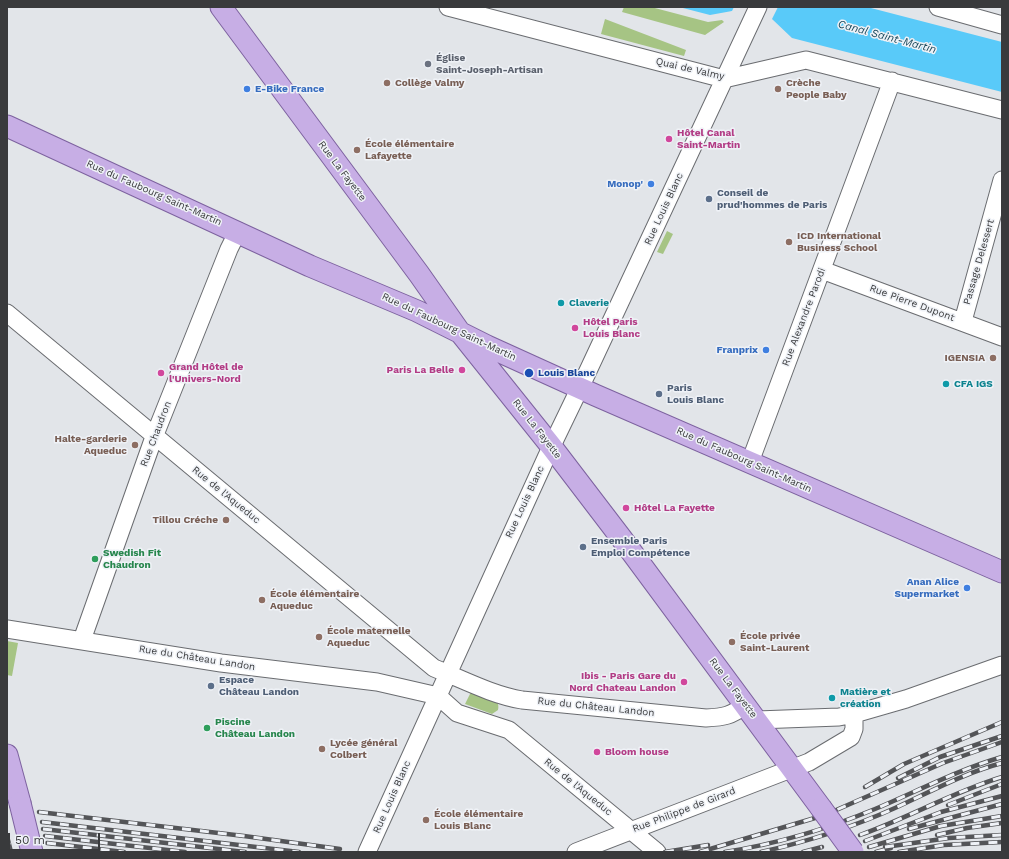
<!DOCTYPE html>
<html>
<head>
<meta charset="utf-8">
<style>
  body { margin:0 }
  #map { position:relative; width:1009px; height:859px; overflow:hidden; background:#e2e5e9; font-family:"Work Sans",sans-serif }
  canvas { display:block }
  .frame { position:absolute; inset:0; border:8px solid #393a3c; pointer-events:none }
  .scale { position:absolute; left:8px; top:833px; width:92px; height:18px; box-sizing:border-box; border:2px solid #393a3c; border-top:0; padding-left:5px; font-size:12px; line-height:14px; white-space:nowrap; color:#393a3c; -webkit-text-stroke:3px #eff2f7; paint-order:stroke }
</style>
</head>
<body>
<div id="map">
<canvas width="1009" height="859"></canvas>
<div class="frame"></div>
<div class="scale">50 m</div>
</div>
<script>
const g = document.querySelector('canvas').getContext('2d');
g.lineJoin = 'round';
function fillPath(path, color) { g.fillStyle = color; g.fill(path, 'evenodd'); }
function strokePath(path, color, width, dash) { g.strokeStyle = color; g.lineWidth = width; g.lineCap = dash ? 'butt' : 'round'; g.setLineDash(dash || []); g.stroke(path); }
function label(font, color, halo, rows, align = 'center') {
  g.font = font + ' "Work Sans",sans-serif'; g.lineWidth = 3; g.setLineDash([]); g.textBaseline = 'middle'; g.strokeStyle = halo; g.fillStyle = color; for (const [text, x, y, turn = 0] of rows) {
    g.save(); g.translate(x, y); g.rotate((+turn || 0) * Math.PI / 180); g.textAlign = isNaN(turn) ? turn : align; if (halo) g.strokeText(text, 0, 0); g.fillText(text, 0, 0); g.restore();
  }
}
fillPath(new Path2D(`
  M624,7H651L708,22L722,20L724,22L705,35L622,12Z
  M605,19L686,50L684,56L601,34Z
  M667,231L673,234L663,254L657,252Z
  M7,641L18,643L12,676L7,675Z
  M472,690C481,693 502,697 498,710L492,714L465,704Z`), '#a6c484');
fillPath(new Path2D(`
  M679,7H867L1002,42V92L792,38L772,19L732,11L710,15Z`), '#59caf9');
fillPath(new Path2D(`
  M734,7H778L771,21L731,13Z`), '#e2e5e9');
const minor = new Path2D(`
  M448,7L724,79L806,60L1002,110
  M938,7L1002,25
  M822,270L1002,337
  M7,313L434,668C462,679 492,695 522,700L706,718C724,717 731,716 745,705
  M963,321L1002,180
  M750,462L892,81
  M7,629L221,663L377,682L438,696L457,713L509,730L657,852
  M82,640L154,437L229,249L238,231
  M757,720L839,717L854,714L906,699L1002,665
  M367,852L546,458L587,373L758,7
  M576,852L809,762L851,737L854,729V714`);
const major = new Path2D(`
  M221,7L419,274L459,331L551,446L622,539L821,808
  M7,126L310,266L417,311L487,346L595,395L1002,572
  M7,755L20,803`);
strokePath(minor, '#6a6c70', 19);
strokePath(major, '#7d629f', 23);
strokePath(minor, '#fff', 17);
strokePath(major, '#c7aee5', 21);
const rail = new Path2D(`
  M898,778L940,757L1002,736
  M865,787L904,764L1002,722
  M948,805L1002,784
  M39,812L244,836L340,849
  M42,822L299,852
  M43,829L245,852
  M909,829L1002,804
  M860,835C908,818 953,792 1002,777
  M937,835L967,828L1002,823
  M7,836L11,852
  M45,836L185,852
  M865,841L941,812L1002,796
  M47,843L124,852
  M869,847L941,826L1002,816
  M885,847L949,838L1002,835
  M665,852L708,845
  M700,852L825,815L943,763L1002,742
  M725,852C776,844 827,829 875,809C918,791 957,770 1002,757
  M761,852C806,842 853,827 895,808C930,792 964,773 1002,763
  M803,852L822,847
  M876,852L891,848
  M899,852L944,845L1002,842`);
strokePath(rail, '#545558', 4.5);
strokePath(rail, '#eff2f7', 3, [9]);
const majorBridge = new Path2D(`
  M20,803L32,852
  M821,808L853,852`);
strokePath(majorBridge, '#7d629f', 23, []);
strokePath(majorBridge, '#c7aee5', 21);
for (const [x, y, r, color] of [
  [428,64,4,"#6b7280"],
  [387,83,4,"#8d6e63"],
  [247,89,4,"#3f7fe0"],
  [778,89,4,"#8d6e63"],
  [669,139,4,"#d1479c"],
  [357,150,4,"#8d6e63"],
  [651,184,4,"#3f7fe0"],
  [709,199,4,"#5c6f8a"],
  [789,242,4,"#8d6e63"],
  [561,303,4,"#0f9aa8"],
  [575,328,4,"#d1479c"],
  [766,350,4,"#3f7fe0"],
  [993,358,4,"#8d6e63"],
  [462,370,4,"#d1479c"],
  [161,373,4,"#d1479c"],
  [529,373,5,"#1a4fb4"],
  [946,384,4,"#0f9aa8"],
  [659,394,4,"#5c6f8a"],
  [135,445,4,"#8d6e63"],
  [626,508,4,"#d1479c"],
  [226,520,4,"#8d6e63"],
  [583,547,4,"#5c6f8a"],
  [95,559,4,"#2e9e5b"],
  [967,588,4,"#3f7fe0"],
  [262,600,4,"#8d6e63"],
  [319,637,4,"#8d6e63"],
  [732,642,4,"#8d6e63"],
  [684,682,4,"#d1479c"],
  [211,686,4,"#5c6f8a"],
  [832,698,4,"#0f9aa8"],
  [207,728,4,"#2e9e5b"],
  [322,749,4,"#8d6e63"],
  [597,752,4,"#d1479c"],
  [426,820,4,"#8d6e63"]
]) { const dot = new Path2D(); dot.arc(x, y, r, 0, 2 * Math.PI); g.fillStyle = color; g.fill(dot); strokePath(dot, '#eff2f7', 1.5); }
label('bold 10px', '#5b616d', '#eff2f7', [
  ["Église",436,58],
  ["Saint-Joseph-Artisan",436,70]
], 'left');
label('10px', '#393a3c', '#eff2f7', [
  ["Quai de Valmy",690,69,13],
  ["Rue La Fayette",342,171,53],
  ["Rue du Faubourg Saint-Martin",154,193,24],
  ["Rue Louis Blanc",664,209,-65],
  ["Passage Delessert",979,262,-74],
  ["Rue Pierre Dupont",912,303,20],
  ["Rue Alexandre Parodi",804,317,-69],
  ["Rue du Faubourg Saint-Martin",449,327,25],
  ["Rue La Fayette",537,429,52],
  ["Rue Chaudron",156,434,-69],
  ["Rue du Faubourg Saint-Martin",744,460,24],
  ["Rue de l'Aqueduc",226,495,39],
  ["Rue Louis Blanc",525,502,-65],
  ["Rue du Château Landon",197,658,9],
  ["Rue La Fayette",733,688,53],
  ["Rue du Château Landon",596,707,6],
  ["Rue de l'Aqueduc",578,787,39],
  ["Rue Louis Blanc",392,797,-66],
  ["Rue Philippe de Girard",684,810,-21]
]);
label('bold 10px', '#785e54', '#eff2f7', [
  ["Collège Valmy",395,83],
  ["Crèche",786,83],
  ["People Baby",786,95],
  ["École élémentaire",365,144],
  ["Lafayette",365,156],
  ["ICD International",797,236],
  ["Business School",797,248],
  ["IGENSIA",985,358,"right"],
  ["Halte-garderie",127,439,"right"],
  ["Aqueduc",127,451,"right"],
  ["Tillou Créche",218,520,"right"],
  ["École élémentaire",270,594],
  ["Aqueduc",270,606],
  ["École maternelle",327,631],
  ["Aqueduc",327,643],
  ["École privée",740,636],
  ["Saint-Laurent",740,648],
  ["Lycée général",330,743],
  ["Colbert",330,755],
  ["École élémentaire",434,814],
  ["Louis Blanc",434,826]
], 'left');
label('bold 10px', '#366cbe', '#eff2f7', [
  ["E-Bike France",255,89,"left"],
  ["Monop'",643,184],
  ["Franprix",758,350],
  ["Anan Alice",959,582],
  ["Supermarket",959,594]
], 'right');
label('bold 10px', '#b23c85', '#eff2f7', [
  ["Hôtel Canal",677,133],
  ["Saint-Martin",677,145],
  ["Hôtel Paris",583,322],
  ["Louis Blanc",583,334],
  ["Grand Hôtel de",169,367],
  ["l'Univers-Nord",169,379],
  ["Paris La Belle",454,370,"right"],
  ["Hôtel La Fayette",634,508],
  ["Ibis - Paris Gare du",676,676,"right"],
  ["Nord Chateau Landon",676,688,"right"],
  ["Bloom house",605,752]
], 'left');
label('bold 10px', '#4e5e75', '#eff2f7', [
  ["Conseil de",717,193],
  ["prud'hommes de Paris",717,205],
  ["Paris",667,388],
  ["Louis Blanc",667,400],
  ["Ensemble Paris",591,541],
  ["Emploi Compétence",591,553],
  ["Espace",219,680],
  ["Château Landon",219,692]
], 'left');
label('bold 10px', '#0d838f', '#eff2f7', [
  ["Claverie",569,303],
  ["CFA IGS",954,384],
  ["Matière et",840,692],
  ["création",840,704]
], 'left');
label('bold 10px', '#164399', '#eff2f7', [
  ["Louis Blanc",538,373]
], 'left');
label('bold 10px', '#27864d', '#eff2f7', [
  ["Swedish Fit",103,553],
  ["Chaudron",103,565],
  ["Piscine",215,722],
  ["Château Landon",215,734]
], 'left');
label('italic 11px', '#18485b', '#eff2f7', [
  ["Canal Saint-Martin",887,37,15]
]);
</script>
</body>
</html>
